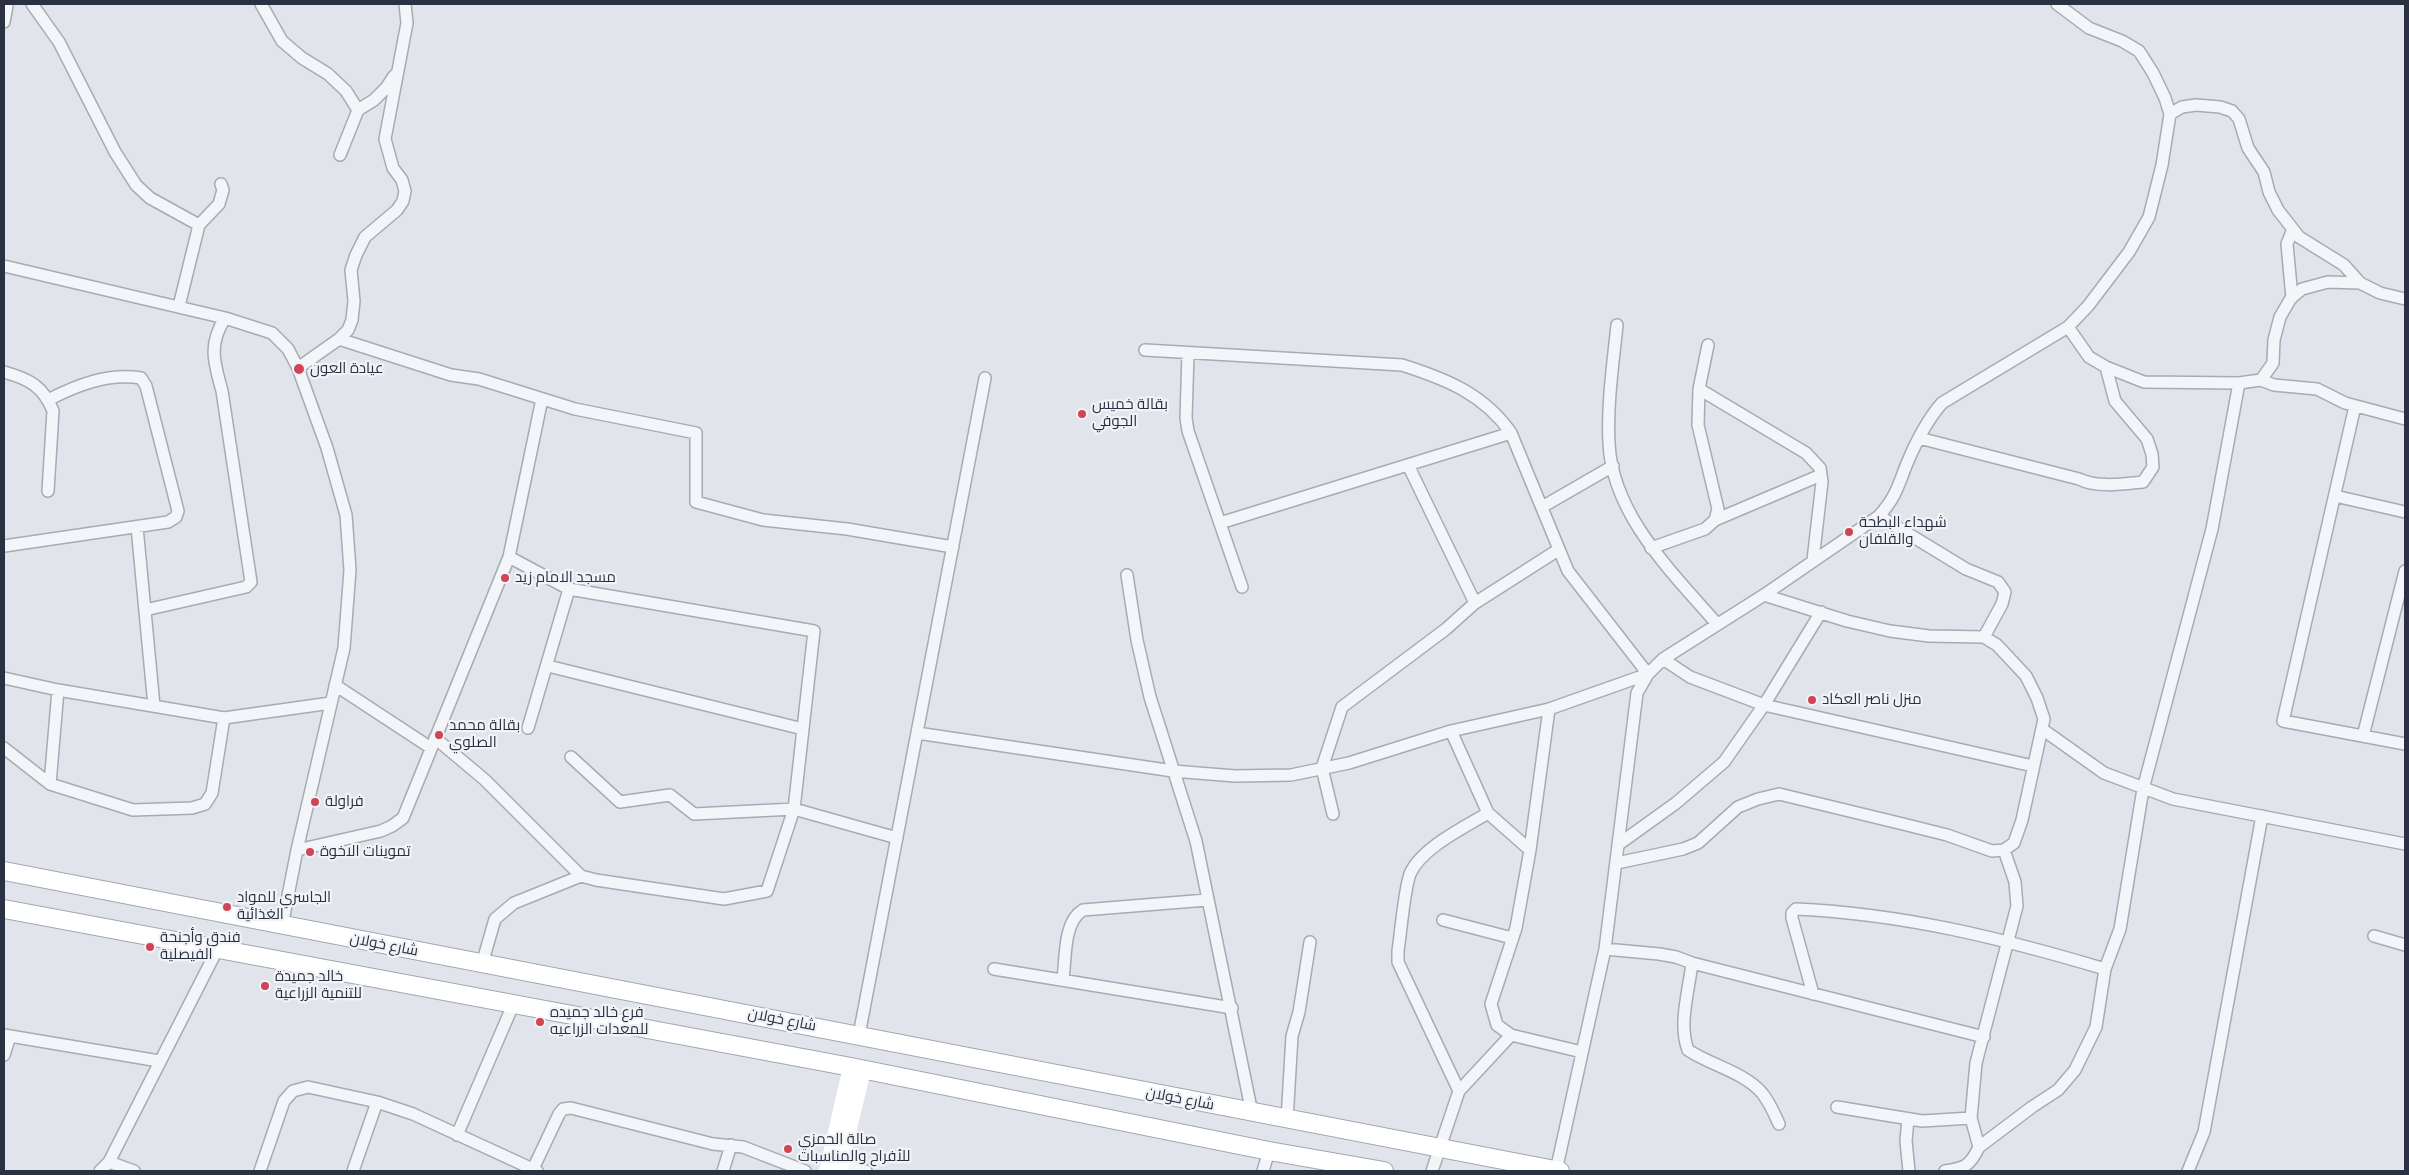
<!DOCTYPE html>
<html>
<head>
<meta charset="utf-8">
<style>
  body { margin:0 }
  #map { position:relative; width:2409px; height:1175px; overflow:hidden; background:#e1e4ea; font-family:"Fira Sans Condensed",sans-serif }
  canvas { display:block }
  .frame { position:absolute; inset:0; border:5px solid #293142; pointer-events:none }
</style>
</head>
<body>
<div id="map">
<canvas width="2409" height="1175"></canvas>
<div class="frame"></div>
</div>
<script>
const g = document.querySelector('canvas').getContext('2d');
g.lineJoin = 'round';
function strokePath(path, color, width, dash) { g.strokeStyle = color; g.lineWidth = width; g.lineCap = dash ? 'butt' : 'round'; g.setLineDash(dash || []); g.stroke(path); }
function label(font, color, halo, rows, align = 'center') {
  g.font = font + ' "Fira Sans Condensed",Cairo,sans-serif'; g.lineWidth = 4.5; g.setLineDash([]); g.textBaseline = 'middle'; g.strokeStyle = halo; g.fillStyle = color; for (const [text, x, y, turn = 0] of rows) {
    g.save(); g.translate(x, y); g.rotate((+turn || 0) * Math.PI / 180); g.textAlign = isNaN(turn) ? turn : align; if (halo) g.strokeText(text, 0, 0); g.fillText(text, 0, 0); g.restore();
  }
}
const street = new Path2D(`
  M32,4L59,42L115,152L136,185L150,198L199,225
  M261,4L282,41L302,58L328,74L346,91L358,110
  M4,5L7,6L4,22
  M2170,114L2182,107L2196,105L2220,107L2232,111L2239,119L2248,148L2264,172L2269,192L2278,210L2299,237L2344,265L2360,283
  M340,155L358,110L374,100L386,88L394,76
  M4,266L225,318L272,333L288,349L298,368L327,448L346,515L350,570L344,648L297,850L282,926
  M2292,298L2287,244L2293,229
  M2405,299L2380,293L2360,283L2328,282L2302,289L2291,298L2280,317L2274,340L2273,363L2261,380L2274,385L2317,389L2345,403L2405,419
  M179,306L199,225L219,204L223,190L221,184
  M1617,325C1613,364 1607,404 1609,443C1612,515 1673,573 1717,624
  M2068,327L2089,357L2106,367L2144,382L2239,383L2261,380
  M339,339L451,375L479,379L575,409L696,433V502L763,520L847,529L953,547
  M1145,350L1402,365C1446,379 1484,394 1511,433L1568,571L1648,674
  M1188,353L1186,418L1188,431L1242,587
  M298,368L339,339L348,330L352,320L354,301L351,270L356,255L365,237L397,210L403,201L405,191L402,180L393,168L385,139L407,23L405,4
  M4,372C29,379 43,386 53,411L48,491
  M1699,389L1806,453L1820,468L1822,482L1813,560
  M542,399L509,557L569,589
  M2355,406L2283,721L2405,744
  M1919,438L2079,479C2097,488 2123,484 2143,482L2153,467L2152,454L2147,439L2115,401L2106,367
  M1408,465L1475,603
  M2335,496L2405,512
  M1542,507L1613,466
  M1879,516L1966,569L1998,582L2005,592L2002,604L1984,637
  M1715,520L1821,475
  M1220,523L1511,433
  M137,527L154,706
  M4,546L168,522L176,517L178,511L146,386L141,378C107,373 77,385 48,400
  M1651,548L1705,529L1715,520L1718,509L1698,425L1699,389L1708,345
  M1127,575L1137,640L1150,697L1196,841L1252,1113
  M145,610L246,587L251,582L222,391C214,362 208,345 225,318
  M1663,659L1690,677L1764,705L2033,766
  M548,666L803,729
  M4,678L58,690L224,718L331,703
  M335,685L431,748
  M1549,709L1530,850L1516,928L1491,1004L1497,1025L1511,1035L1582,1052
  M528,728L569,589L814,631L794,809L694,814L670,795L620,802L571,757
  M2042,729L2104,773L2173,799L2405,844
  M1451,731L1488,813L1530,850
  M917,733L1173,771L1235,776L1291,775L1349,763L1451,731L1549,709L1648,674
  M2363,736L2405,571
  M435,738L485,780L581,876L596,880L724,899L767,891L794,809L897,838
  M4,748L50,784L133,810L192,808L205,804L212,793L224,718
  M50,784L58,690
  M1333,814L1322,768L1342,707L1446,629L1475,603L1558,550
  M1619,844L1676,803L1724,762L1764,705L1821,612
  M297,850L381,831L392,826L403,818L509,557
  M1617,863L1683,849L1698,843L1738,807L1758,799L1779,794L1903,824L1947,835L1992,851L2004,850L2014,843L2022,820L2044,719L2037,698L2026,676L1997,645L1984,637L1929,636L1890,631L1847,621L1764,595
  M1443,920L1512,938
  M2374,936L2405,945
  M1605,949L1659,954L1676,957L1692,963L1984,1037
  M1692,963C1689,990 1678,1024 1688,1050C1710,1065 1744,1072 1762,1093C1770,1103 1774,1113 1779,1124
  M482,964L495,919L514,903L581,876
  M994,969L1232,1008
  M1063,979C1066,958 1063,922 1083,910L1207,900
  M1813,994L1792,918V913L1796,909C1904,914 2001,938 2105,969
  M4,1035L159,1061
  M859,1035L985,378
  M4,1055L10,1036
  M1459,1091L1398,962V951C1401,931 1404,891 1410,874C1421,848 1465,827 1488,813
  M1837,1107L1922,1121L1971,1118
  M1908,1119L1906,1141L1909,1171
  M1287,1120L1292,1036L1299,1012L1310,942
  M457,1135L513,1005
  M1979,1147L2032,1107L2058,1090L2075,1070L2096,1027L2105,969L2120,929L2143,789L2212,529L2239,383
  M109,1162L134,1171
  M840,1165L866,1171
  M533,1169L559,1114L563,1109L571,1108L713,1144L743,1147L805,1171
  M100,1171L109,1162L217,950
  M260,1171L284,1101L293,1091L308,1087L377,1102L413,1114L537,1171
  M353,1171L377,1102
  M723,1171L731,1145
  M1263,1171L1269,1151
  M1432,1171L1459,1091L1511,1035
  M1556,1171L1605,949L1637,693L1648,674L1663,659L1764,595L1879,516C1897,496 1898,485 1908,461C1917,440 1927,420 1942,403L2068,327L2088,306L2129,252L2149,217L2162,165L2170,114L2165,98L2153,73L2139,51L2122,41L2089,28L2057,4
  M1945,1171C1965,1168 1970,1166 1979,1147L1971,1118L1976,1063L2017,906L2015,882L2004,850
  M2188,1171L2204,1132L2262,816`);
const primary = new Path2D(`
  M4,871L1560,1171
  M4,909L851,1067L1269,1151L1384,1171`);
strokePath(street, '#a6abb4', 14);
strokePath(primary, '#a0a8b6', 20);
strokePath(street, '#f4f5f8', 11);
strokePath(new Path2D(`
  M827,1171L851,1067
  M839,1171L863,1070`), '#fff', 16);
strokePath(primary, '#fff', 18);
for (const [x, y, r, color] of [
  [299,369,6,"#d04554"],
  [1082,414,5,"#d04554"],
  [1849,532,5,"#d04554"],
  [505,578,5,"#d04554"],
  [1812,700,5,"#d04554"],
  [439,735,5,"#d04554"],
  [315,802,5,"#d04554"],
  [310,852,5,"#d04554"],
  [227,907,5,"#d04554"],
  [150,947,5,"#d04554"],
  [265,986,5,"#d04554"],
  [540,1022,5,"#d04554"],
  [788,1149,5,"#d04554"]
]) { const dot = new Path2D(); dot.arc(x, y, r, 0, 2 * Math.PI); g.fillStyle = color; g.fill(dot); strokePath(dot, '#f1f3f7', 2); }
label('15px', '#293142', '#f1f3f7', [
  ["عيادة العون",310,369],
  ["بقالة خميس",1092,405],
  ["الجوفي",1092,422],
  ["شهداء البطحة",1859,523],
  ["والقلفان",1859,540],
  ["مسجد الامام زيد",515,578],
  ["منزل ناصر العكاد",1822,700],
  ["بقالة محمد",449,726],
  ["الصلوي",449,743],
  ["فراولة",325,802],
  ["تموينات الاخوة",320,852],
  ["الجاسري للمواد",237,898],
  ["الغذائية",237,915],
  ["فندق وأجنحة",160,938],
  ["الفيصلية",160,955],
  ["خالد جميدة",275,977],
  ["للتنمية الزراعية",275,994],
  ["فرع خالد جميده",550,1013],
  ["للمعدات الزراعيه",550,1030],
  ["صالة الحمزي",798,1140],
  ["للأفراح والمناسبات",798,1157]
], 'left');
label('15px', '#293142', '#f1f3f7', [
  ["شارع خولان",384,945,11],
  ["شارع خولان",782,1020,11],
  ["شارع خولان",1180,1099,11]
]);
</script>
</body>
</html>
